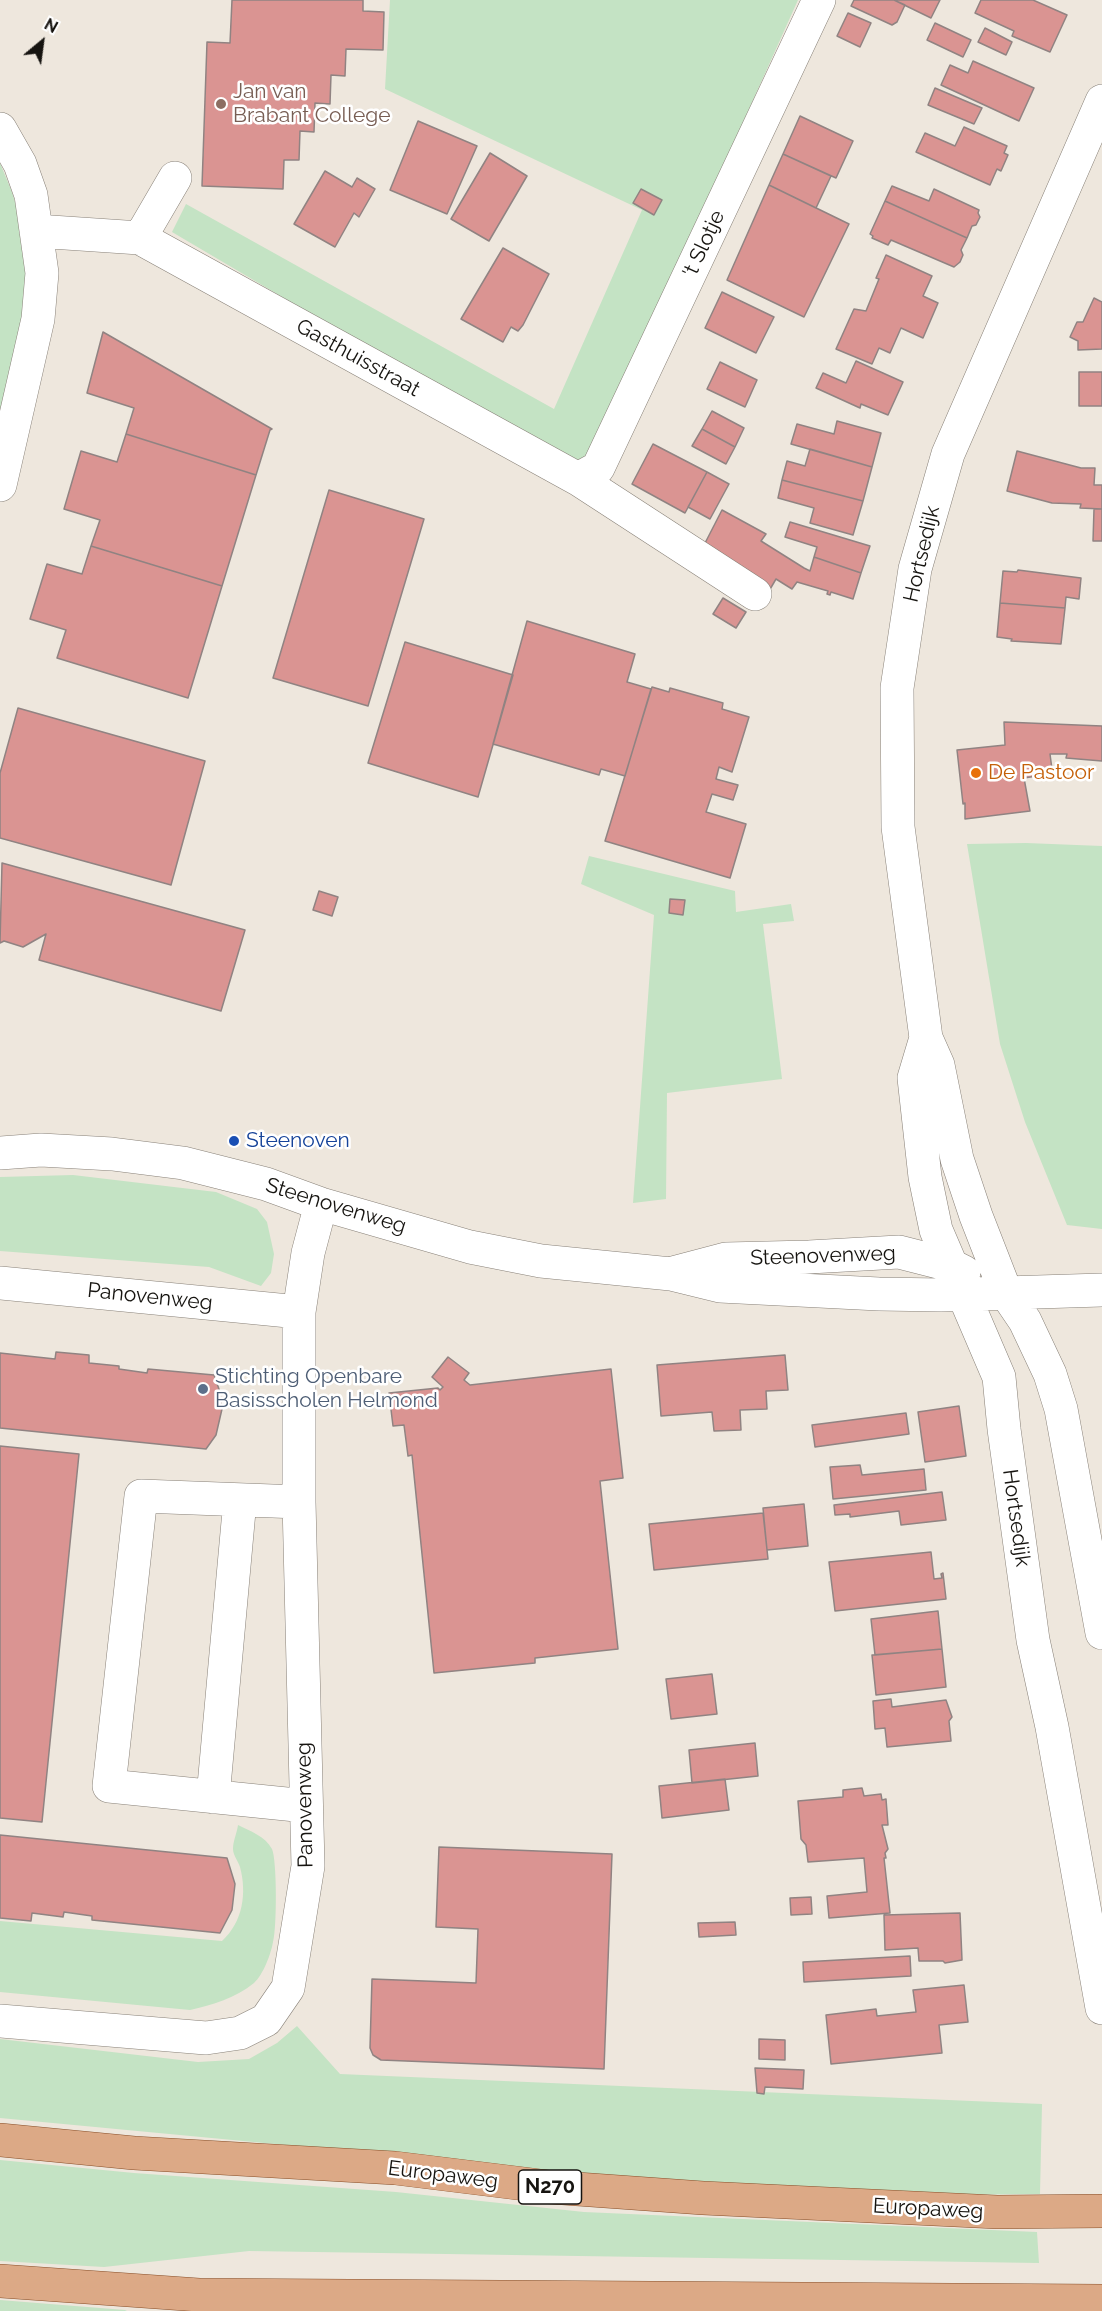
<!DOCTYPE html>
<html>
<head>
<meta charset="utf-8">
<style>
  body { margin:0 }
  #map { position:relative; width:1102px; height:2311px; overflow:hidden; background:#eee7dd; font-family:Raleway,sans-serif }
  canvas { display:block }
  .north { position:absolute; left:12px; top:12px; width:60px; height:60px; -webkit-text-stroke:4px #fff; paint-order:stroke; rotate:29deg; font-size:16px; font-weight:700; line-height:24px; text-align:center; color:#161410 }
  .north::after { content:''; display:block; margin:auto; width:21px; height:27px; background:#161410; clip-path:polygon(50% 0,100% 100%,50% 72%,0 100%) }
</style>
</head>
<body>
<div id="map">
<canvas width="1102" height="2311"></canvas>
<div class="north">N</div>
</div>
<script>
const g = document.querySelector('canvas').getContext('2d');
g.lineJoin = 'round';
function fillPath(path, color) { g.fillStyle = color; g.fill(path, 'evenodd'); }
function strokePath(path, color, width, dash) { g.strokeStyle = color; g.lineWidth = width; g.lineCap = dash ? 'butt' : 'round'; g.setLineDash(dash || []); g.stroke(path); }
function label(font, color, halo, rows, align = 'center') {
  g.font = font + ' Raleway,sans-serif'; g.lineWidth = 5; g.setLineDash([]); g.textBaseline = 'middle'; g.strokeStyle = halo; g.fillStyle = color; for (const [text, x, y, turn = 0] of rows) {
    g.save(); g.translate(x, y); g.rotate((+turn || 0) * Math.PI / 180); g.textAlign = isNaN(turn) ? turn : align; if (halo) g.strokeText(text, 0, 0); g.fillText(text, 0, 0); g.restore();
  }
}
fillPath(new Path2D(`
  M390,0H798L590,463L574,469L172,232L186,204L554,409L642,210L385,89Z
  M0,163L12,192L22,225L27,294L0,420Z
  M1026,843L1102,846V1229L1067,1225L1025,1122L1000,1044L967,844Z
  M589,856L735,891L736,912L791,904L794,921L763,924L782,1079L667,1093L666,1199L633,1203L654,915L581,884Z
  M73,1175L216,1192L257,1209L267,1222L274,1254L271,1273L261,1286L209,1267L0,1251V1177Z
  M238,1825C250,1831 265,1836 272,1849C277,1860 277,1928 273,1942C271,1954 263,1975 254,1983C236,1998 212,2005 190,2010L0,1992V1921L222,1941C243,1922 247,1893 240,1867C238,1861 233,1855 233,1849C233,1841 237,1833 238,1825Z
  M297,2026L340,2074L1042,2104L1040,2194L921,2195L595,2178L349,2151L0,2118V2039L198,2062L249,2059L277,2043Z
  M0,2160L134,2173L396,2192L584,2212L1037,2232L1039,2263L249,2251L104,2267L0,2261Z
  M0,2300L125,2310L127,2311H0Z`), '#c4e3c4');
const building = new Path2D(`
  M232,0H363V11L384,12L383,50L346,49L345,76L331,75L330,104L315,103L314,132L300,131L299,160H284L283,189L202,186L207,42L230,43Z
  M854,0H894L905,5L897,22L892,25L851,6Z
  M894,0H940L931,18Z
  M981,0H1033L1067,15L1050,52L1012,36L1014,31L975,13Z
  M848,13L871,23L860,47L837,36Z
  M935,23L971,40L963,57L927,40Z
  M985,28L1012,42L1006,55L978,42Z
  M973,61L1034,88L1019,121L941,85L950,65L968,73Z
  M935,88L982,108L974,124L928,105Z
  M800,116L853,141L836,178L783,154Z
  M418,121L477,146L447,214L390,190Z
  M964,127L1007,146L1004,153L1008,155L1001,171L997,169L990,185L916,152L925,133L955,146Z
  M490,153L527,176L489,241L451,219Z
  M783,154L831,176L816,208L769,185Z
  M325,171L352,187L357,178L375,189L359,217L354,213L335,247L294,224Z
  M769,185L849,224L804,317L727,280Z
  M892,186L929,201L934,189L979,210L978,213L980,217L976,225L972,226L967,238L885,201Z
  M641,189L662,200L654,215L633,203Z
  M885,201L967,238L961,250L963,255L960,262L954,267L891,240L888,245L872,238L873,236L870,234Z
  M503,248L549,274L523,325L518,331L511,327L503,342L461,319Z
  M886,255L932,276L923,296L938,303L923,338L901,328L890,353L879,348L872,364L836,349L854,309L866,311L879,279L876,278Z
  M722,292L774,317L756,353L705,328Z
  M1094,298L1102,302V349L1078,350V341L1070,337L1077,322H1083Z
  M103,332L272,429L270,430L256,475L126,434L134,408L87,393Z
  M856,361L903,382L888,415L861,404L860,408L816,388L823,373L846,383Z
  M720,362L757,380L745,407L707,389Z
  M1079,372H1102V406H1079Z
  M712,411L744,428L735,447L702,429Z
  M837,421L881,433L872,467L791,444L797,424L834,434Z
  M702,429L735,447L726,464L692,446Z
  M126,434L256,475L222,586L91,546L100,520L64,509L81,451L117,462Z
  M653,444L707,472L685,513L632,484Z
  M810,449L872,467L863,501L782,480L787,461L805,466Z
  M1017,451L1081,468H1095L1094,485H1102V509L1080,508L1081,504L1052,503L1007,491Z
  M707,472L729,484L710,519L688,507Z
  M782,480L863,501L853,535L810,523L814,508L778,498Z
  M329,490L424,519L368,706L273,678Z
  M1094,509H1102V541H1093Z
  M722,510L766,534L761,541L804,568L810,571L814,557L861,573L853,599L831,592L830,595L827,594L828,591L797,582L792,589L776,579L769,591L703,547Z
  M790,522L870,546L861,573L814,557L817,547L785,537Z
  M91,546L222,586L188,698L57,658L66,630L30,619L47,564L82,574Z
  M1018,570L1081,578L1079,599L1066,597L1065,608L1000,603L1003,571L1017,572Z
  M723,598L746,612L736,628L713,614Z
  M1000,603L1065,608L1061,644L1011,641L1012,639L997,637Z
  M527,621L635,654L627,682L651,689L625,776L601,769L599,775L493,744Z
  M405,642L513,675L478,797L368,763Z
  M652,687L669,692L670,688L723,703L722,709L749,717L732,772L719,767L716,779L738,785L733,800L712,794L706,812L746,824L730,878L605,841Z
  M18,708L205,761L171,885L0,838V773Z
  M1004,722L1102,726V761L1066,758L1067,754H1050L1053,777L1038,780L1037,776L1024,778L1030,811L965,819V803L963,804L957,750L1005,745Z
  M2,863L245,930L221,1011L39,960L46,934L23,947L4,941L0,943Z
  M319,891L338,897L332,916L313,910Z
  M670,899L685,900L683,915L669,913Z
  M56,1352L89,1355V1363L119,1366V1369L147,1373L148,1369L214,1375L220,1392L222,1409L216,1435L206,1449L0,1428V1353L55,1359Z
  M785,1355L788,1390L766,1391L767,1409L740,1410L741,1430L714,1431L712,1412L661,1416L657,1365Z
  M448,1357L469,1373L464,1380L470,1385L611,1369L623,1478L600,1481L618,1649L535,1658V1663L434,1673L412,1455L408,1456L404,1425L393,1426L389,1393L438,1388L440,1390L443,1387L432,1377Z
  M959,1406L966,1456L925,1462L918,1412Z
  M906,1413L909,1434L815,1447L812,1425Z
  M0,1446L79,1454L42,1822L0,1818Z
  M860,1465L862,1475L924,1469L926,1490L833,1499L830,1467Z
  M942,1492L946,1520L901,1525L899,1511L850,1517V1514L835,1515L834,1505Z
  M804,1504L808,1546L767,1550L763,1508Z
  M763,1513L768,1559L654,1570L649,1524Z
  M931,1552L934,1579L942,1578L941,1574L943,1573L946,1599L835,1611L829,1562Z
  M938,1611L942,1649L875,1655L871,1619Z
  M942,1649L946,1687L876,1695L872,1655Z
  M712,1674L717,1714L671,1719L666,1679Z
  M891,1699L892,1707L946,1700L952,1717L949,1721L951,1741L887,1747L885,1728L875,1729L873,1701Z
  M755,1743L758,1776L692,1783L689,1750Z
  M725,1779L729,1810L662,1818L659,1786Z
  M862,1788L864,1796L881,1794L882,1800L886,1799L888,1825H882L888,1849L885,1853L886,1858H884L890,1913L829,1918L827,1896L867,1892L864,1858L808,1862L806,1845L801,1839L798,1801L843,1797V1790Z
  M0,1835L227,1858L235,1884L232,1910L220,1933L92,1920V1916L64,1912L63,1917L32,1913L31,1921L0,1918Z
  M439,1847L612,1854L604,2069L381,2060L373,2055L370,2048L372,1979L476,1983L478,1929L436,1927Z
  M811,1897L812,1914L791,1915L790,1898Z
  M960,1913L962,1960L945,1963L943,1961H919L918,1948L885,1950L884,1915Z
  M735,1922L736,1935L699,1937L698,1923Z
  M910,1956L911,1976L804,1982L803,1962Z
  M964,1985L968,2022L939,2025L942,2053L831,2064L826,2015L876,2009L877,2016L916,2012L913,1990Z
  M759,2039L785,2040V2060L759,2059Z
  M755,2068L804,2070L803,2089L765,2087L764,2094L757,2093Z`);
fillPath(building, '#da9492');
strokePath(building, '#908382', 1.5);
const minor = new Path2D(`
  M1102,101L948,454L915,569L897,688L898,827L926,1038L938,1065L957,1159L976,1216L1006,1293L1025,1321L1050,1374L1061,1409L1102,1633
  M0,129L20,164L31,195L42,273L38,319L0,485
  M36,231L140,238L578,479L755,594
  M140,238L175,178
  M578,479L598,468L819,0
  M926,1038L914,1078L925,1177L936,1230L999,1377L1004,1429L1033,1640L1052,1727L1102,2008
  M0,1153L41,1150L112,1154L183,1163L266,1184L321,1204L470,1247L541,1261L671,1274L720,1286L879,1294L941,1295L1102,1290
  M673,1273L726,1259L809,1257L899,1252L950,1265L964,1272
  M0,1283L299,1312
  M299,1502L141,1496L109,1786L306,1806
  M213,1797L240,1500
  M0,2021L206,2038L240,2033L266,2020L288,1988L308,1866L299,1502V1312L308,1253L321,1204`);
const major = new Path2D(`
  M0,2140L134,2153L395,2168L549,2187L703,2198L997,2212L1102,2211
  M0,2281L199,2295L1102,2301`);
strokePath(minor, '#888178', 34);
strokePath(major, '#884f29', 34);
strokePath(minor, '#fff', 33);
strokePath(major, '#dca986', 33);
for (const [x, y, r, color] of [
  [221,104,6,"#8d6e63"],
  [976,773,6,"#e8710a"],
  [234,1141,6,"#1a4fb4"],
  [203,1389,6,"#5c6f8a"]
]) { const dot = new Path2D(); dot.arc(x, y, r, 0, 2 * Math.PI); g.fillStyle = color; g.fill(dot); strokePath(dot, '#fff', 2); }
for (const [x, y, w] of [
  [550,2187,63]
]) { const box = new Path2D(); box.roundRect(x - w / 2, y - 17, w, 34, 4.5); g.fillStyle = '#fff'; g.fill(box); strokePath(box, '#161410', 1.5); }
label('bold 20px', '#161410', null, [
  ["N270",550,2187]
]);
label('21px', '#785e54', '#fff', [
  ["Jan van",233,92],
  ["Brabant College",233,116]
], 'left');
label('21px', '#161410', '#fff', [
  ["'t Slotje",704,244,-65],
  ["Gasthuisstraat",358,358,29],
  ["Hortsedijk",922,554,-77],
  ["Steenovenweg",336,1206,17],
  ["Steenovenweg",823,1256,-2],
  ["Panovenweg",150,1297,6],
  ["Hortsedijk",1016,1518,82],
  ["Panovenweg",305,1805,-91],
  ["Europaweg",443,2175,7],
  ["Europaweg",928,2209,3]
]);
label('21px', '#c56008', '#fff', [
  ["De Pastoor",988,773]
], 'left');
label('21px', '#164399', '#fff', [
  ["Steenoven",246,1141]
], 'left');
label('21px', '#4e5e75', '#fff', [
  ["Stichting Openbare",215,1377],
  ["Basisscholen Helmond",215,1401]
], 'left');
</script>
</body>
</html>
